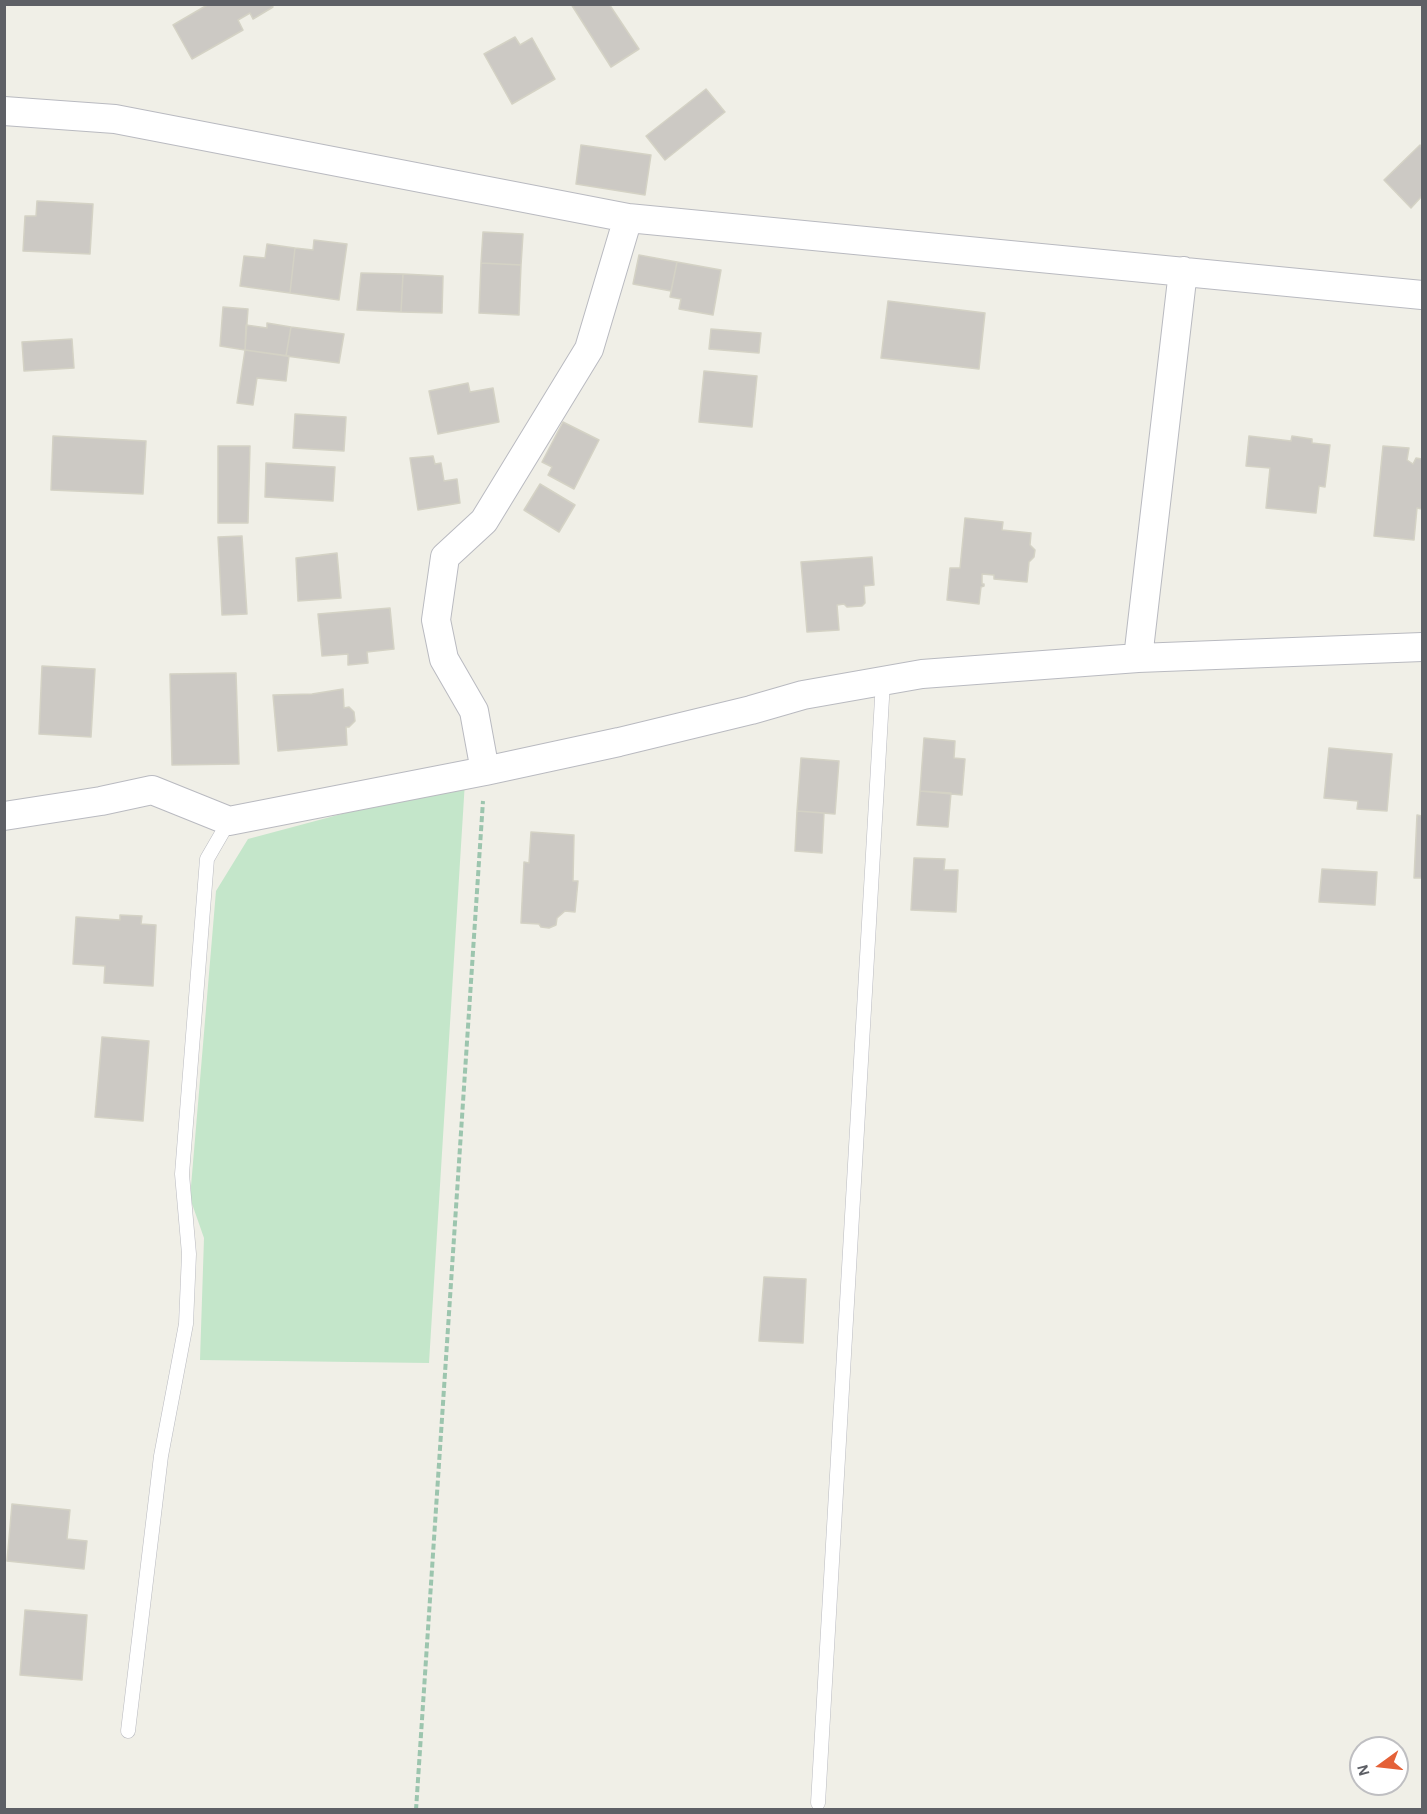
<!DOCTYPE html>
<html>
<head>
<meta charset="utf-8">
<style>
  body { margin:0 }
  #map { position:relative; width:1427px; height:1814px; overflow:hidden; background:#f0efe7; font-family:"Alegreya Sans",sans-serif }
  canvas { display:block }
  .frame { position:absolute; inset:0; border:6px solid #5e6066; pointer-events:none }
  .north { position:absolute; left:1349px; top:1736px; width:60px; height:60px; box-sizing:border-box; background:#fff; border:2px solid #bfbfc2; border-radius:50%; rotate:255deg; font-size:16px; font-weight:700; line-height:24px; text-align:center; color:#5e6066 }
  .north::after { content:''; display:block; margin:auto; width:21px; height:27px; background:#e46138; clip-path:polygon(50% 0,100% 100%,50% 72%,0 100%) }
</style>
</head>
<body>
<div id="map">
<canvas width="1427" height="1814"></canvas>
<div class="frame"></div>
<div class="north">N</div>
</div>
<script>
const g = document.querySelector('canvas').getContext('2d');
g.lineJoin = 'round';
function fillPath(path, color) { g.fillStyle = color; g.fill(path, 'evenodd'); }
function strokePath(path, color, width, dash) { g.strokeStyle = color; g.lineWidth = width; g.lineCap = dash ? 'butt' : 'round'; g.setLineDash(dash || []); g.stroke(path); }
fillPath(new Path2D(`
  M465,781L429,1363L200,1360L204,1238L190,1198L216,891L248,839Z`), '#c4e6ca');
const building = new Path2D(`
  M209,4H271L273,7L253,19L250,13L238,20L243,30L192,59L173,25Z
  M571,4H609L639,49L611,67Z
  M515,37L520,45L532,38L555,79L512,104L484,54Z
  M706,89L725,112L665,160L646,136Z
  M581,145L651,155L645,195L576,184Z
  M1420,145L1422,148V196L1411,208L1384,180Z
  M37,201L93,204L90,254L23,251L25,216H36Z
  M483,232L523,234L521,265L481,263Z
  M314,240L347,244L339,300L290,293L295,248L313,250Z
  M267,244L295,248L290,293L240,286L244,256L265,258Z
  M639,255L677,262L671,291L633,284Z
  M677,262L721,270L713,315L679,309L681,299L670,297Z
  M481,263L521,265L519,315L479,313Z
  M361,273L403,274L401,312L357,310Z
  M403,274L443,276L442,313L401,312Z
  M888,301L985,313L979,369L881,358Z
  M223,307L248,309L245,350L220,346Z
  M267,323L291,327L286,356L245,350L246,325L267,328Z
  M291,327L344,334L339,363L286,356Z
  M711,329L761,333L759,353L709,349Z
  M72,339L74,368L24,371L22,342Z
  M245,350L289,356L286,381L257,378L253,405L237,403Z
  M704,371L757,376L752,427L699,422Z
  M468,383L470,392L493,388L499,422L438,434L429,391Z
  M295,414L346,417L344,451L293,448Z
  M563,422L599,440L574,489L548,475L552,467L542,462Z
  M53,436L146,441L143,494L51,490Z
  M1249,436L1291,441L1292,436L1312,439V443L1330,445L1325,487L1319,486L1316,513L1266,508L1270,468L1246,466Z
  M218,446H250L248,523H218Z
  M1383,446L1409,448L1407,460L1413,464L1416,458L1422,459V509L1417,508L1414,540L1374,536Z
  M433,456L435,464L441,463L444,481L457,479L460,503L418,510L410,458Z
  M266,463L335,467L333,501L265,497Z
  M540,484L575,505L559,532L524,510Z
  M965,518L1003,522L1002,530L1031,533L1030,545L1035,550L1034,557L1029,562L1027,582L994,579V575L982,574V584H984V586L981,587L979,604L947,600L950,568H960Z
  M242,536L247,614L222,615L218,537Z
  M337,553L341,598L298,601L296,558Z
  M872,557L874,585L864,586L865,603L862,606L847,607L844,604L837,605L839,630L807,632L801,562Z
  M390,608L394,649L367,652L368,663L348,665V654L322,656L318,614Z
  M42,666L95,669L91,737L39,734Z
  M236,673L239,764L172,765L170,674Z
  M343,689L344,708L349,707L354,712L355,721L349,727H346L347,745L278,751L273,695L312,694Z
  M924,738L955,741L954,758L965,759L962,795L920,791Z
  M1329,748L1392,754L1387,811L1357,809L1358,801L1324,798Z
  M801,758L839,761L835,814L797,811Z
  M920,791L951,793L948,827L917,825Z
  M797,811L824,813L822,853L795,851Z
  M1417,815L1422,816V878H1414Z
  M531,832L574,835L573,881H578L575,912L565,911L557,918L556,925L549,928L541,927L539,924L521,923L524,862L529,863Z
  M914,858L945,859L944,870H958L956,912L911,910Z
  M1322,869L1377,872L1375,905L1319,902Z
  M120,915L142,916L141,924L156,925L153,986L104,983L105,966L73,964L76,917L120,920Z
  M102,1037L149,1041L143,1121L95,1117Z
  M764,1277L806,1279L803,1343L759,1341Z
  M12,1504L70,1510L67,1539L87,1541L84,1569L7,1561Z
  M25,1610L87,1615L82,1680L20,1675Z`);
fillPath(building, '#ccc9c4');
strokePath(building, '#d4d2c5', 1.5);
const lane = new Path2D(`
  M128,1731L161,1456L186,1324L189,1254L182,1174L207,859L229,821
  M818,1803L883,681`);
const street = new Path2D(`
  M4,111L115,119L628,218L1422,295
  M1138,658L1183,271
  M485,771L619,742L751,710L803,695L922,674L1138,658L1422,647
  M4,816L101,801L152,790L229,821L485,771L474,711L444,659L436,620L445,557L484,521L589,349L628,218`);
strokePath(lane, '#b9bac0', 15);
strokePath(street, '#b9bac0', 30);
strokePath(new Path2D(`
  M416,1810L483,801`), '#9cc5ae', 4, [6, 3]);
strokePath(lane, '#fff', 14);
strokePath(street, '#fff', 28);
</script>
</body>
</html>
